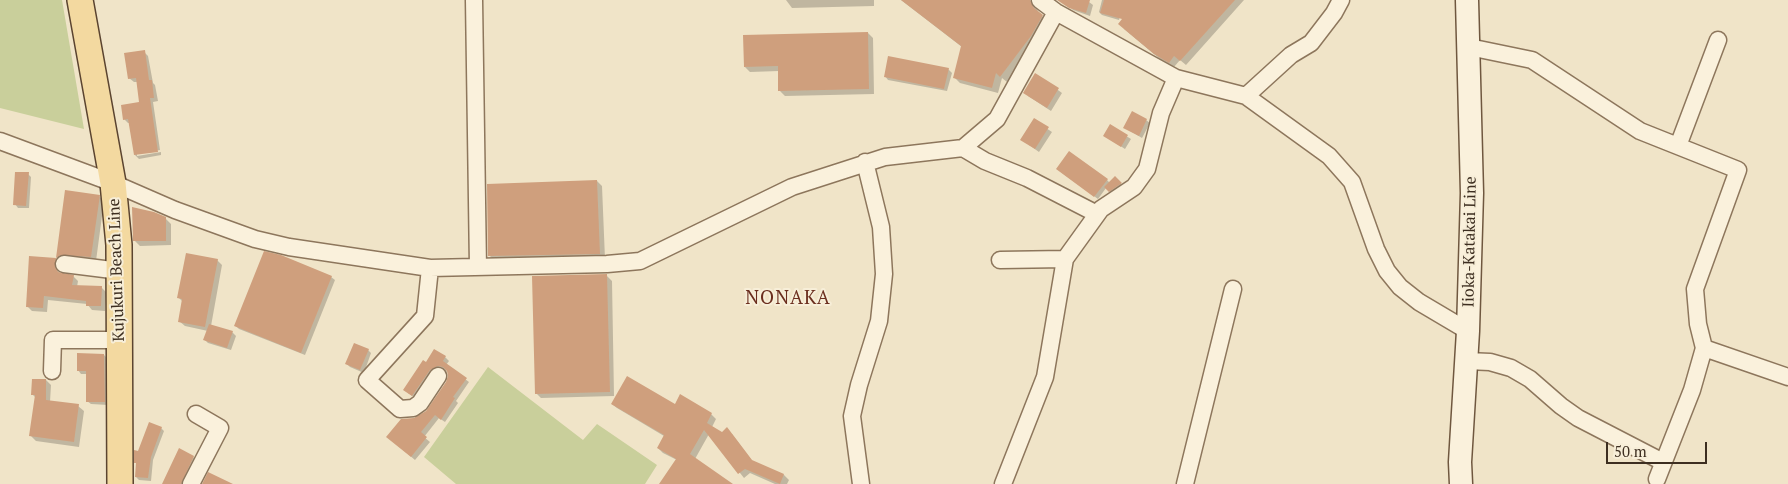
<!DOCTYPE html>
<html>
<head>
<meta charset="utf-8">
<style>
  body { margin:0 }
  #map { position:relative; width:1788px; height:484px; overflow:hidden; background:#f0e4c8; font-family:"PT Serif",serif }
  canvas { display:block }
  .scale { position:absolute; left:1606px; top:442px; width:101px; height:22px; box-sizing:border-box; border:2px solid #3d2e20; border-top:0; padding-left:6px; font-size:15px; line-height:18px; white-space:nowrap; color:#3d2e20; -webkit-text-stroke:4px #f7eed8; paint-order:stroke }
</style>
</head>
<body>
<div id="map">
<canvas width="1788" height="484"></canvas>
<div class="scale">50 m</div>
</div>
<script>
const g = document.querySelector('canvas').getContext('2d');
g.lineJoin = 'round';
function fillPath(path, color) { g.fillStyle = color; g.fill(path, 'evenodd'); }
function strokePath(path, color, width, dash) { g.strokeStyle = color; g.lineWidth = width; g.lineCap = dash ? 'butt' : 'round'; g.setLineDash(dash || []); g.stroke(path); }
function label(font, color, halo, rows, align = 'center') {
  g.font = font + ' "PT Serif",serif'; g.lineWidth = 4; g.setLineDash([]); g.textBaseline = 'middle'; g.strokeStyle = halo; g.fillStyle = color; for (const [text, x, y, turn = 0] of rows) {
    g.save(); g.translate(x, y); g.rotate((+turn || 0) * Math.PI / 180); g.textAlign = isNaN(turn) ? turn : align; if (halo) g.strokeText(text, 0, 0); g.fillText(text, 0, 0); g.restore();
  }
}
fillPath(new Path2D(`
  M0,0H62L84,129L0,108Z
  M488,367L583,440L597,424L657,465L645,484H456L424,457Z`), '#c9cf9b');
fillPath(new Path2D(`
  M786,0H874V6L792,8Z
  M901,0H1029L1036,7L1039,13L1048,22L1037,42L1007,82L1002,78L998,93L960,83L954,77L962,47Z
  M1072,0L1089,2L1093,5L1090,16L1073,10L1070,7Z
  M1102,0H1124L1119,20L1102,15L1099,12Z
  M1140,0H1244L1186,65L1180,60L1174,67L1160,59L1124,29Z
  M868,33L873,38L874,94L785,96L780,91L779,71L750,72L745,67Z
  M144,52L148,56L153,83L155,85L158,101L153,102L160,150L137,154V156L161,152V155L139,159L135,155L130,123H128L124,119L140,103L137,82H134L129,78Z
  M948,69L952,73L947,91L888,80L885,76Z
  M1036,74L1062,93L1051,111L1028,96Z
  M1034,120L1052,132L1039,152L1022,140Z
  M1146,120L1150,123L1142,138L1125,128Z
  M1110,126L1131,139L1125,149L1105,136Z
  M1061,172L1107,180L1110,183L1115,177L1124,187L1113,194L1106,188L1098,199Z
  M28,174L31,177L29,208H18L15,204Z
  M597,181L602,186L605,259L494,260L489,255Z
  M66,192L99,196L104,201L96,261L58,268L59,274L73,276L78,281L77,287H101L106,292L105,311L92,310L87,304L48,300L47,312L32,311L27,306L30,257L57,259Z
  M165,218L171,224V245L140,246L134,240Z
  M217,260L222,265L211,326L232,332L236,336L231,350L208,343L205,340L208,331L185,326L179,321L183,302L179,298Z
  M606,275L612,281L614,396L541,398L536,393Z
  M331,277L335,280L305,355L239,329L236,326Z
  M368,350L371,353L364,373L350,367L347,364Z
  M104,355L107,358L108,405L91,404L87,401L88,374H81L78,370Z
  M445,357L449,361L446,365L469,382L456,401L458,403L445,422L439,418L424,437L430,442L415,460L391,440L415,419L427,412L447,382L449,376L448,371L443,369L433,374L417,399L408,393L427,364Z
  M46,380L51,385L50,402L78,406L84,411L79,447L36,441L31,436L36,398L32,394Z
  M681,396L711,414L716,419L712,427L722,433L732,434L753,462L784,475L789,480L787,484H775L750,473L744,478L709,434L695,459L731,484H660L677,460L663,453L658,448L664,436L617,408L612,404L675,406Z
  M161,428L164,431L153,460L151,481L139,480L136,477Z
  M194,457L197,460L185,484H163Z`), '#0003');
fillPath(new Path2D(`
  M901,0H1030L1034,8L1043,15L1031,36L1000,77L996,73L992,88L953,78L961,46Z
  M1057,0H1090L1086,13L1069,8Z
  M1104,0H1235L1180,61L1174,56L1169,63L1154,54L1118,24L1122,19L1100,13Z
  M868,32L869,89L778,91V66L744,67L743,35Z
  M145,50L149,80H152L154,98H150L158,152L134,155L128,119L123,120L121,105L139,102L136,78L128,79L124,53Z
  M888,56L949,68L944,89L884,77Z
  M1035,73L1059,88L1047,108L1023,93Z
  M1132,111L1147,119L1139,136L1123,128Z
  M1034,118L1049,127L1035,149L1020,140Z
  M1110,124L1128,135L1121,147L1103,136Z
  M1069,151L1108,179L1094,197L1056,169Z
  M15,172H29L26,206L13,205Z
  M1115,176L1122,183L1109,192L1104,187Z
  M597,180L600,254L488,256L487,184Z
  M65,190L100,195L91,257L61,255L56,258L55,267L58,272L74,275L72,285L102,286L101,306H86V301L44,296L43,308L26,307L29,256L56,258Z
  M132,207L154,212L166,217V241H133Z
  M264,251L281,255L332,276L301,353L234,326Z
  M186,253L218,259L205,327L178,322L182,299L177,298Z
  M607,274L610,392L535,394L532,276Z
  M209,324L233,331L227,348L203,340Z
  M354,343L369,349L360,370L345,364Z
  M434,349L446,356L443,361L467,378L453,397L455,398L441,420L435,415L421,432L427,437L411,457L386,437L401,419L414,418L426,411L446,382L448,376L447,371L443,367L438,366L430,370L412,396L403,390L423,360L426,362Z
  M77,353L104,354L105,402H86V371H77Z
  M627,376L675,404L680,394L712,413L707,423L722,432L727,427L752,460L784,474L780,484L745,469L738,474L704,430L690,454L733,484H659L676,459L657,448L664,435L611,404Z
  M32,379H46V400L79,404L74,442L29,436L35,395H31Z
  M149,422L162,427L151,457L148,478L135,477L136,463H134V450L138,451Z
  M179,448L194,456L181,484H162Z
  M208,472L233,484H202Z`), '#cf9f7d');
const minor = new Path2D(`
  M474,0L478,267
  M1040,0L1056,12L1176,78L1246,96L1329,156L1352,182L1376,249L1387,271L1400,287L1419,302L1468,331
  M1469,47L1532,60L1640,131L1738,170L1695,289L1698,324L1704,348L1788,377
  M1246,96L1291,55L1311,43L1334,13L1341,0
  M0,141L113,183L175,210L255,239L289,247L430,268L607,264L640,261L792,187L885,157L963,148L997,119L1056,12
  M1678,146L1718,40
  M963,148L985,161L1027,178L1097,214
  M1000,260L1065,259L1101,209L1134,187L1147,169L1161,113L1176,78
  M64,264L120,271
  M430,268L425,316L367,380L400,409L413,408L420,403L438,376
  M1467,361L1490,362L1511,368L1530,379L1561,406L1578,418L1663,462
  M52,371L53,340H120
  M1657,479L1692,390L1704,348
  M191,484L220,428L196,414
  M861,484L852,416L859,385L879,321L884,274L881,227L865,162
  M1003,484L1045,377L1065,259
  M1185,484L1233,289`);
const secondary = new Path2D(`
  M1461,484L1460,462L1468,331L1472,193L1467,0`);
const primary = new Path2D(`
  M80,0L113,183L119,245L120,484`);
strokePath(minor, '#8d765c', 19);
strokePath(secondary, '#6f573f', 25);
strokePath(primary, '#5b4430', 28);
strokePath(minor, '#faf1dc', 16);
strokePath(secondary, '#faf1dc', 22);
strokePath(primary, '#f3d9a0', 25);
label('16px', '#3d2e20', '#f7eed8', [
  ["Iioka-Katakai Line",1470,242,-89],
  ["Kujukuri Beach Line",117,270,-92]
]);
g.letterSpacing = '1px';
label('19px', '#6b2e1e', '#f7eed8', [
  ["NONAKA",788,299]
]);
g.letterSpacing = '0px';
</script>
</body>
</html>
